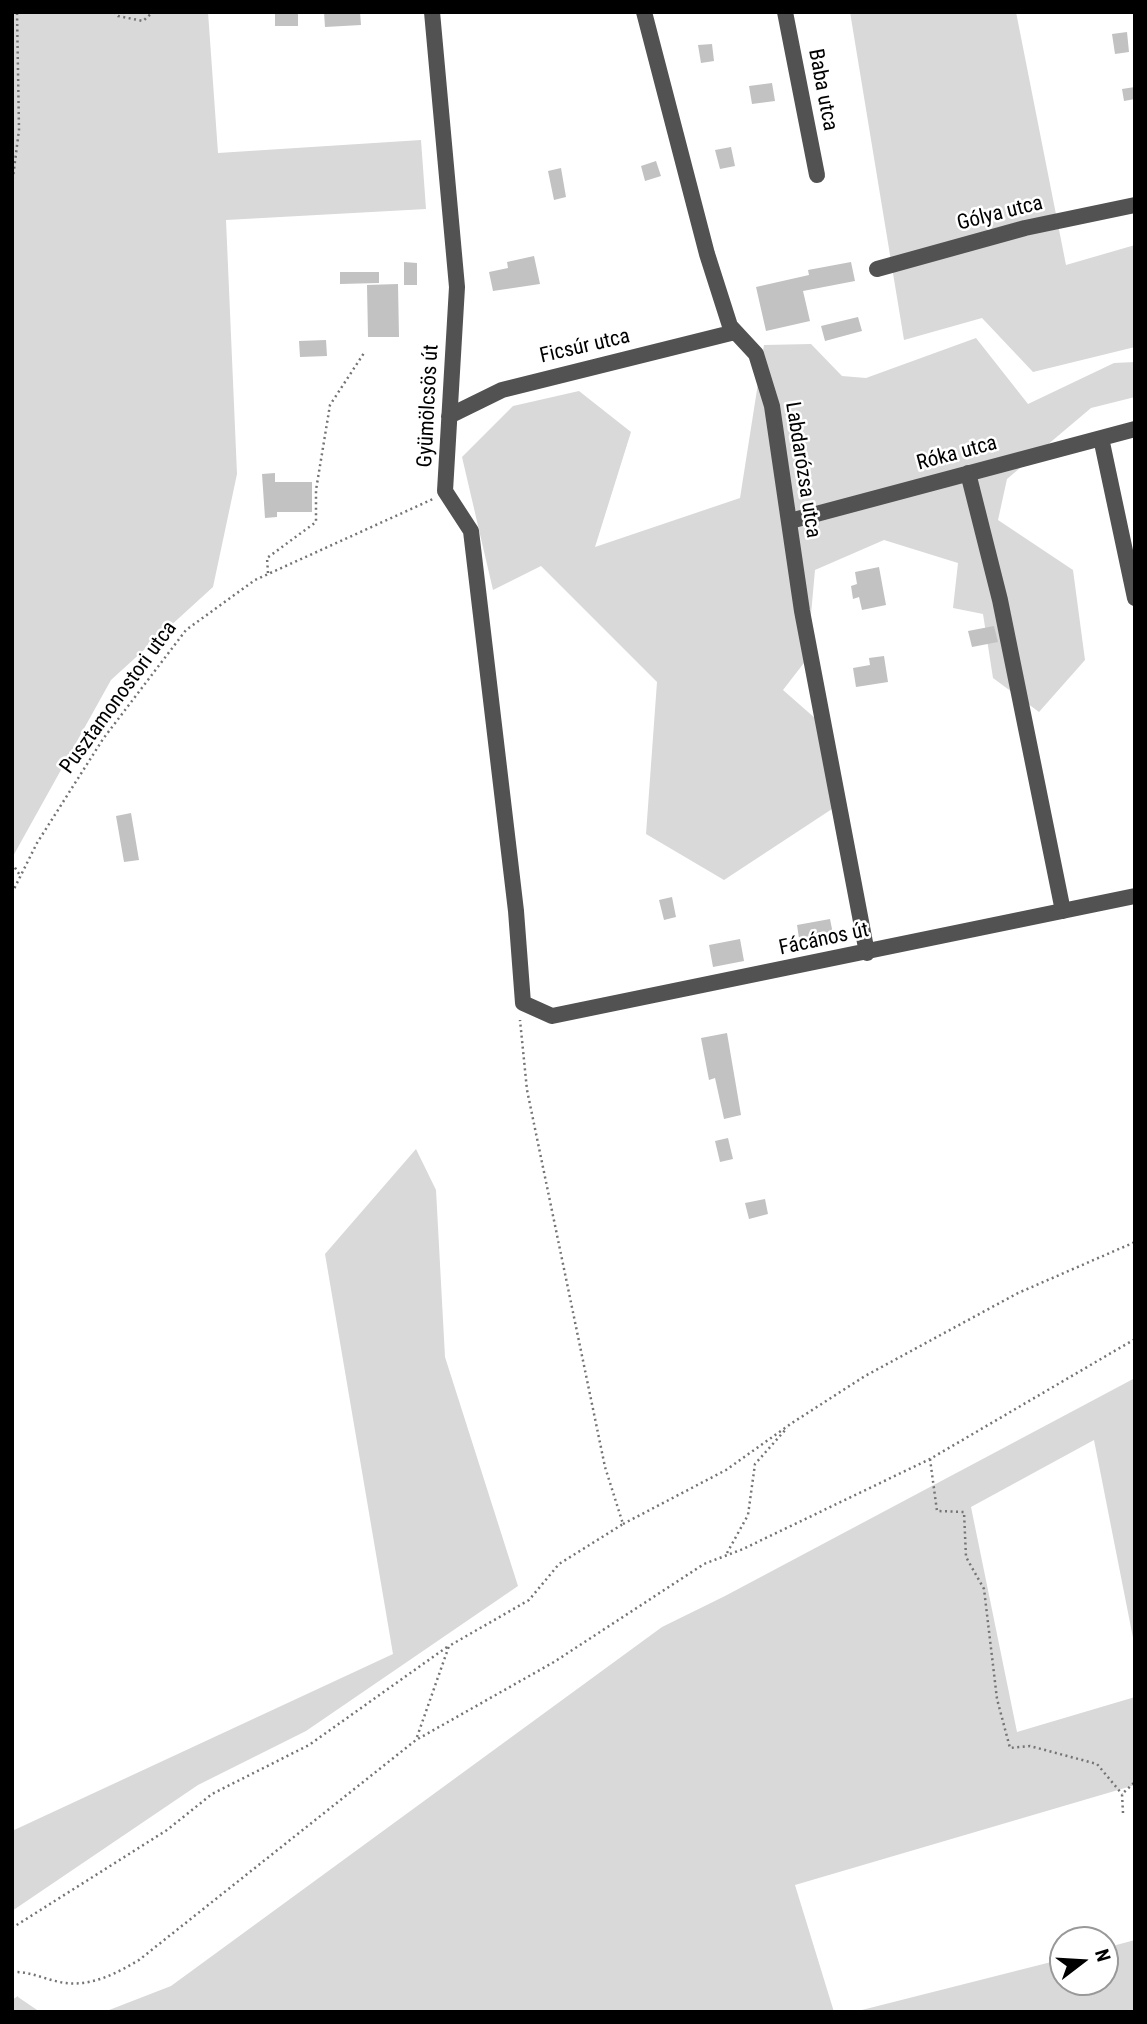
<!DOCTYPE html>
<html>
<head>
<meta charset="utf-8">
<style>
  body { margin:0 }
  #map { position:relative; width:1147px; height:2024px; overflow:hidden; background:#fff; font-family:"Roboto Condensed",sans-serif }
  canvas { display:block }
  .frame { position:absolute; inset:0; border:14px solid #000; pointer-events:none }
  .north { position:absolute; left:1049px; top:1926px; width:70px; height:70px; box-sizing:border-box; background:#fff; border:2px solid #999; border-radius:50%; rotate:73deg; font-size:19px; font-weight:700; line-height:28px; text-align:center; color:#000 }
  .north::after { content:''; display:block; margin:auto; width:24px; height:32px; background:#000; clip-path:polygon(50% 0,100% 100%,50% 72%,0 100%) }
</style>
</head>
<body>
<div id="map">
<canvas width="1147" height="2024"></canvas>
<div class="frame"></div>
<div class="north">N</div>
</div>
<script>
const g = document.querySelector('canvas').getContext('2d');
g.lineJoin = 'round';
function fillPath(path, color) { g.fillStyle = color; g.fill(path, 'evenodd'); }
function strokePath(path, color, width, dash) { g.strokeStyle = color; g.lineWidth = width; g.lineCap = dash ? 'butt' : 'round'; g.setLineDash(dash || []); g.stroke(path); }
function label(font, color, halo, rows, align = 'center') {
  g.font = font + ' "Roboto Condensed",sans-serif'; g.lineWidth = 5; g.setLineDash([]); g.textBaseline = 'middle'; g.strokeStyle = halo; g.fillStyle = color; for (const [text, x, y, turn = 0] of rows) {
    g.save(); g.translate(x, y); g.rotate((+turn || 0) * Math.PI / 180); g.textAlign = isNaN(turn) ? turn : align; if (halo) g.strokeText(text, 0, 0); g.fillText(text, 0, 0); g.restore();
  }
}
fillPath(new Path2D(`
  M12,12H208L218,153L421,140L426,209L226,220L237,474L213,587L111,680L12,858Z
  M850,12H1016L1066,265L1135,245V347L1033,372L982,318L904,340Z
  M976,338L1028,404L1114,363L1135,362V397L1091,408L1007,479L998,520L1073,570L1085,660L1039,712L993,678L983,614L953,608L958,563L884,540L815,570L807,659L783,690L816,719L832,809L724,880L646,834L657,682L541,566L493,590L462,457L513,406L579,391L631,432L595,547L740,498L764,345L811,344L842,376L866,378Z
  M416,1149L436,1190L445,1357L518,1586L306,1731L198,1785L12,1911V1831L393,1654L325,1254Z
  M1135,1378V1648L1094,1440L971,1507L1017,1732L1135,1697V1785L795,1885L834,2012H104L171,1986L662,1627L725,1596Z
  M1135,1940V2012H854L1063,1959V1982H1105V1948Z
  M18,1996V1997L40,2012H12V2000Z`), '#d9d9d9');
fillPath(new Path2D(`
  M324,12H360L361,25L325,27Z
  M298,13V26H275V14Z
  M1127,32L1129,52L1115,54L1112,34Z
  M712,44L714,61L701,63L698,45Z
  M772,83L775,101L752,104L749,86Z
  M1135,87V99L1124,101L1122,89Z
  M731,147L735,166L720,169L715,150Z
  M656,161L661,176L645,181L641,166Z
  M561,168L566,197L554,200L548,171Z
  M534,256L540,284L493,291L489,272L508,268L507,262Z
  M404,262L417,263V285H404Z
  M851,262L855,281L803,291L810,321L766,331L756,287L809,275L808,270Z
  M340,272H379V283L340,284Z
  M398,284L399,337H368L367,285Z
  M858,317L862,331L825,341L821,326Z
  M326,340L327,356L300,357L299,341Z
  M275,473V482H312V512H277V517L265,518L262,474Z
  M879,567L886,605L862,610L859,597L853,599L851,586L857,584L855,572Z
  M994,626L998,642L972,647L968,631Z
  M884,656L888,682L856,687L853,668L870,665L869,658Z
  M131,813L139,860L124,862L116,816Z
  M672,897L676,917L664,920L659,900Z
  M830,919L834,939L800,945L797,925Z
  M740,939L744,961L713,967L709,945Z
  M727,1033L741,1115L724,1119L715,1078L709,1080L701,1038Z
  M728,1138L733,1159L720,1162L715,1141Z
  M765,1199L768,1214L749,1219L745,1203Z`), '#c2c2c2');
strokePath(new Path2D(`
  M114,12L118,16L143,21L153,12
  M12,185L19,130L17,12
  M268,573L267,558L316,522V490L330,405L364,353
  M12,863L21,877
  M12,893L37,843L103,739L186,630L255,580L433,499
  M930,1459L937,1511L964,1512L966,1557L984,1589L997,1699L1010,1748L1030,1746L1097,1764L1122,1794
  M623,1524L726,1470L792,1423L865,1376L1018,1293L1135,1242
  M727,1553L748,1515L755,1464L787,1428
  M417,1737L449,1646L529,1600L559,1564L623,1524L605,1467L527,1090L520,1020
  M1123,1813L1122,1794L1135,1782
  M12,1928L167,1830L212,1794L309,1745L447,1647
  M12,1972C31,1971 48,1981 66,1983C93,1986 117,1973 139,1960L416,1740L554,1662L704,1564L743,1549L930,1459L1135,1339`), '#747474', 2.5, [2, 3.5]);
strokePath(new Path2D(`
  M432,12L457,287L445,491L471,531L516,911L523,1003L552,1016L1135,896
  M644,12L707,254L730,326L756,354L772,406L802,611L867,953
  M785,12L817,175
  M877,269L1025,228L1135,205
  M449,416L502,390L735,332
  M1101,438L1135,598
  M968,473L1000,600L1063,911
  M790,521L1135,429`), '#525252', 16);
label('21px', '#000', '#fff', [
  ["Baba utca",822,90,79],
  ["Gólya utca",1000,214,-14],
  ["Ficsúr utca",585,347,-13],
  ["Gyümölcsös út",429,406,-87],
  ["Róka utca",957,454,-15],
  ["Labdarózsa utca",802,470,81],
  ["Pusztamonostori utca",119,698,-54],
  ["Fácános út",824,940,-12]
]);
</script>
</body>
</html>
